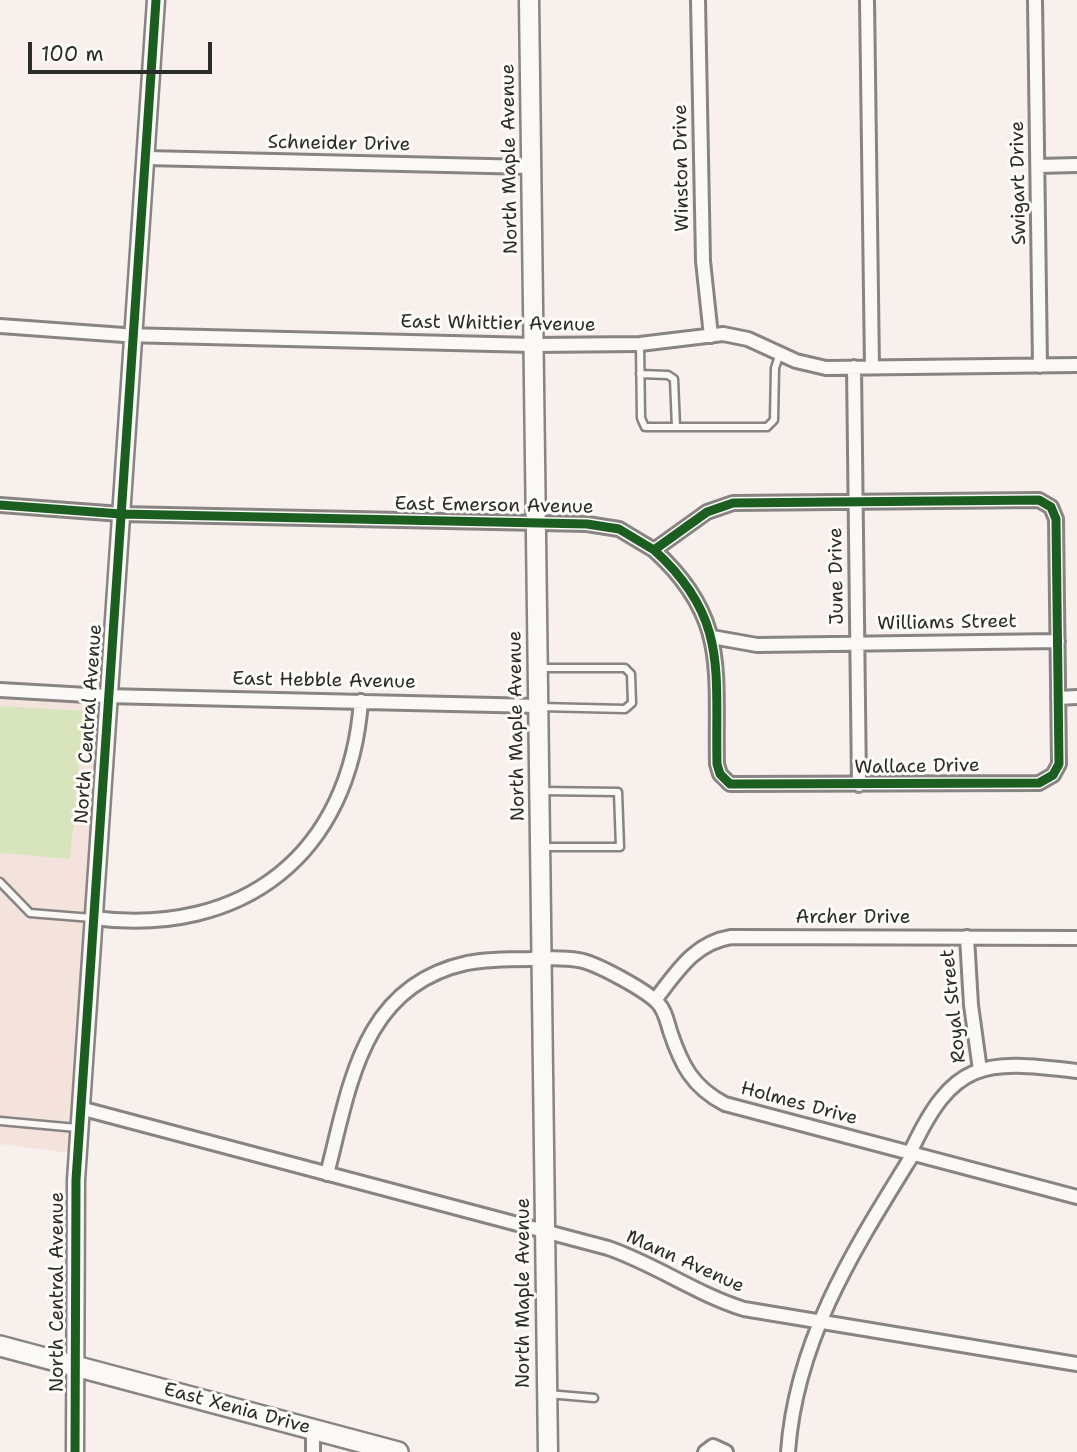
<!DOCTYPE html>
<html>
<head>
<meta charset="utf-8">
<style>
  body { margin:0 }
  #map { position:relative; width:1077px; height:1452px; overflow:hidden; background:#f7f0ed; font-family:"Shantell Sans",sans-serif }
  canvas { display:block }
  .scale { position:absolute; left:28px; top:42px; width:184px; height:32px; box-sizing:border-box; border:4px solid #2b2b2b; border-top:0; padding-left:9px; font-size:21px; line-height:24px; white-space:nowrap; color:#2b2b2b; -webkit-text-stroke:5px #fdfcf7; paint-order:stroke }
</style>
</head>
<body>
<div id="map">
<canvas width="1077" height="1452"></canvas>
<div class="scale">100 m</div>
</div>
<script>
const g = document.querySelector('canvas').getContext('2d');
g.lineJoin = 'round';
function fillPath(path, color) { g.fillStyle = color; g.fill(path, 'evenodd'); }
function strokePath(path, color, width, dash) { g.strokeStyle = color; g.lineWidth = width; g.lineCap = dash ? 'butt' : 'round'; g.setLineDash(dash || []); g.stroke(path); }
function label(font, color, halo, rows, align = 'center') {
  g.font = font + ' "Shantell Sans",sans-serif'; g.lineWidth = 6; g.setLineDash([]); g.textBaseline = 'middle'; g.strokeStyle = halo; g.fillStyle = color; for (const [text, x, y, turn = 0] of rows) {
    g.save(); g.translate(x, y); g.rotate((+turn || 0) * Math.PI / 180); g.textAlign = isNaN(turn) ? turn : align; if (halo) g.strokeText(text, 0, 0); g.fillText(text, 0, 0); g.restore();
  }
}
fillPath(new Path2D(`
  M0,689L109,694L78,1154L0,1144Z`), '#f4e3dd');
fillPath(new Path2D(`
  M0,706L84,711L70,859L0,853Z`), '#d8e4bc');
const service = new Path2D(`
  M640,344L641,418L645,427H676L674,379L668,375L640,374
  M676,427H767L774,420L775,368L780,353
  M540,707L625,709L632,703L631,674L625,668H540
  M541,791L618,792L620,847H542
  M0,882L30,913L92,918
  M0,1121L77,1128
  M548,1394L594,1398`);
const minor = new Path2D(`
  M698,0L703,261L711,336
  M867,0L872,367
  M1035,0L1040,366
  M146,158L531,167
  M1038,166L1077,165
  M0,326L124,335L533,345L640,344L723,334L748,339L796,361L826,368L1077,365
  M854,367L859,785
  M0,505L121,514L587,524L619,529L654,550L707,512L733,503L1039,500L1051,507L1056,519L1059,764L1053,775L1039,783L730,784L720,774L717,764C715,671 729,618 654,550
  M712,637L757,645L1058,641
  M0,690L105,696L538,706
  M1058,698L1077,697
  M93,918C244,937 350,854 361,701
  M967,937L971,1005L980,1070
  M655,1000C677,972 694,943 731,937L1077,938
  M80,1108L608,1248C655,1264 696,1294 744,1309L1077,1364
  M910,1153C953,1060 982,1059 1077,1071
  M327,1174C350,1086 361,986 467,963C488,959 509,959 530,959C546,958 563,957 578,960C595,962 645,990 657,1002C665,1010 667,1021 670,1031C681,1064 692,1087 725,1104L1077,1197
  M313,1429V1452
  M705,1452L713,1446L726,1452
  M788,1452C796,1339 855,1248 913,1154`);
const tertiary = new Path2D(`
  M75,1452L76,1180L156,0`);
const secondary = new Path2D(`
  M529,0L548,1452`);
const primary = new Path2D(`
  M0,1346L398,1452`);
strokePath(service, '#878482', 11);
strokePath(minor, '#878482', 18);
strokePath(tertiary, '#878482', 21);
strokePath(secondary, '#878482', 23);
strokePath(primary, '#878482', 24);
strokePath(service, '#faf9f7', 6);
strokePath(minor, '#faf9f7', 12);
strokePath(tertiary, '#faf9f7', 16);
strokePath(secondary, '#faf9f7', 18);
strokePath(primary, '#faf9f7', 19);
strokePath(new Path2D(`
  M0,505L121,514L587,524L619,529L654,550L707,512L733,503L1039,500L1051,507L1056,519L1059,764L1053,775L1039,783L730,784L720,774L717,764C715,671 729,618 654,550
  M75,1452L76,1180L156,0`), '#1b5e20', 9);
label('19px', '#2b2b2b', '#fdfcf7', [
  ["Schneider Drive",339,144,1],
  ["North Maple Avenue",510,159,-91],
  ["Winston Drive",682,168,-91],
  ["Swigart Drive",1019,183,-91],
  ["East Whittier Avenue",498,324,1],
  ["East Emerson Avenue",494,506,1],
  ["June Drive",837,576,-91],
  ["Williams Street",947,623,-1],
  ["East Hebble Avenue",324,681,1],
  ["North Central Avenue",89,724,-86],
  ["North Maple Avenue",517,726,-91],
  ["Wallace Drive",917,767,-1],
  ["Archer Drive",853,918],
  ["Royal Street",954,1006,-96],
  ["Holmes Drive",799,1104,15],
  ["Mann Avenue",685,1262,24],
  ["North Central Avenue",58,1292,-90],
  ["North Maple Avenue",524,1293,-90],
  ["East Xenia Drive",237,1409,15]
]);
</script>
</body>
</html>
